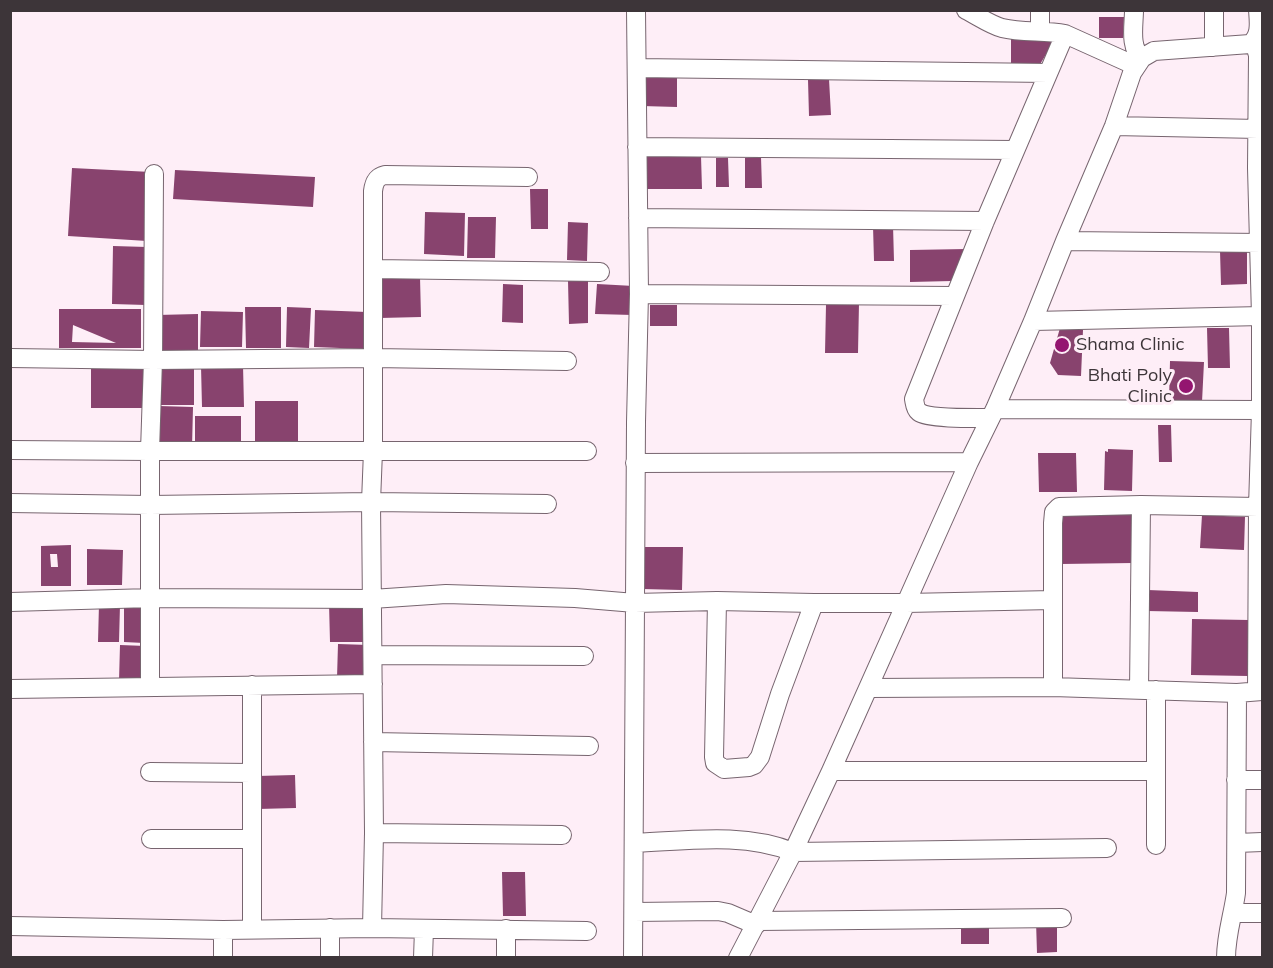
<!DOCTYPE html>
<html>
<head>
<meta charset="utf-8">
<style>
  body { margin:0 }
  #map { position:relative; width:1273px; height:968px; overflow:hidden; background:#feeef7; font-family:Mulish,sans-serif }
  canvas { display:block }
  .frame { position:absolute; inset:0; border:12px solid #3d3539; pointer-events:none }
</style>
</head>
<body>
<div id="map">
<canvas width="1273" height="968"></canvas>
<div class="frame"></div>
</div>
<script>
const g = document.querySelector('canvas').getContext('2d');
g.lineJoin = 'round';
function fillPath(path, color) { g.fillStyle = color; g.fill(path, 'evenodd'); }
function strokePath(path, color, width, dash) { g.strokeStyle = color; g.lineWidth = width; g.lineCap = dash ? 'butt' : 'round'; g.setLineDash(dash || []); g.stroke(path); }
function label(font, color, halo, rows, align = 'center') {
  g.font = font + ' Mulish,sans-serif'; g.lineWidth = 6; g.setLineDash([]); g.textBaseline = 'middle'; g.strokeStyle = halo; g.fillStyle = color; for (const [text, x, y, turn = 0] of rows) {
    g.save(); g.translate(x, y); g.rotate((+turn || 0) * Math.PI / 180); g.textAlign = isNaN(turn) ? turn : align; if (halo) g.strokeText(text, 0, 0); g.fillText(text, 0, 0); g.restore();
  }
}
fillPath(new Path2D(`
  M1099,17H1124L1123,38H1099Z
  M1011,35L1057,36L1036,71H1011Z
  M643,76L677,77V107L642,106Z
  M829,79L831,115L809,116L808,80Z
  M701,156L702,189H647L646,157Z
  M761,157L762,188H745V158Z
  M716,158H728L729,187H716Z
  M72,168L151,172L147,241L68,236Z
  M175,170L315,177L313,207L173,199Z
  M530,189H548V229H531Z
  M425,212L465,213L464,256L424,254Z
  M468,217H496L495,258H467Z
  M568,222L588,223L587,261L567,260Z
  M893,225L894,261H874L873,226Z
  M113,246L147,247L146,305L112,304Z
  M966,249L952,281L910,282V250Z
  M1220,251H1247V284L1221,285Z
  M379,277H420L421,317L380,318Z
  M568,281H588V323L569,324Z
  M503,284L523,285V323L502,322Z
  M597,284L634,286L633,315L595,314Z
  M859,303L858,353H825L826,305Z
  M650,305H677V326H650Z
  M245,307H281V348H246Z
  M287,307L311,308L309,348L286,347Z
  M59,309H141V348H59ZM73,325L116,343L72,342Z
  M315,310L367,312L366,349L314,347Z
  M201,311L243,312L242,347H200Z
  M198,314V353L157,354V315Z
  M1060,328L1083,330L1081,376L1058,375L1050,363Z
  M1207,328H1229L1230,368H1208Z
  M1170,361L1204,362L1202,402L1169,401Z
  M157,363H194V405H157Z
  M243,365L244,407H202L201,366Z
  M91,369H146V408H91Z
  M255,401H298V443H255Z
  M159,406L193,407L192,448L158,447Z
  M195,416H241V441H195Z
  M1158,425H1171L1172,462H1159Z
  M1108,449L1133,450L1132,491L1104,490L1105,451L1108,452Z
  M1038,453H1076L1077,492H1039Z
  M1061,513H1133V563L1061,564Z
  M1202,515L1245,517L1244,550L1200,548Z
  M71,545V586H41V546ZM50,554H57L58,567H51Z
  M643,547H683L682,590L642,589Z
  M87,549L123,550L122,585H87Z
  M1148,590L1198,592V612L1147,611Z
  M367,602L368,642H330L329,603Z
  M124,603H144V643L124,642Z
  M99,604L120,605L119,642H98Z
  M1192,619L1249,620L1248,676L1191,675Z
  M338,644L369,645V678H337Z
  M120,645L146,646L145,682L119,681Z
  M295,775L296,808L258,809L257,776Z
  M502,872H525L526,916H503Z
  M1036,921H1057V952L1037,953Z
  M961,922H989V944H961Z`), '#88436e');
const minor = new Path2D(`
  M966,10C978,16 989,24 1002,28C1022,33 1045,30 1065,34L1136,66
  M1134,10C1134,25 1129,48 1142,58
  M1214,10V47
  M1040,31V10
  M1254,42L1258,55L1257,168L1261,316V410L1258,507L1257,691
  M637,68L1048,73
  M1114,126L1258,129
  M637,147L1015,150
  M638,218L985,221
  M1065,241L1262,243
  M373,269L600,272
  M639,294L955,296
  M1033,321L1262,316
  M10,358L153,360L374,358L567,361
  M995,409L1261,410
  M990,418C976,418 928,419 919,412C915,409 915,404 914,399L985,221L1065,34
  M10,450L150,451H587
  M635,463L969,462
  M10,503L150,505L371,502L547,504
  M717,601L714,757L715,763L724,769L749,767L754,765L760,757L780,694L814,603
  M10,602L151,598L372,599L446,594L575,598L635,603L717,601L814,603H906L1053,600
  M373,655L584,656
  M252,685V929
  M150,686V451L153,360L154,174
  M1053,687V523L1054,512L1059,507L1141,505L1258,507
  M869,688L1053,687L1237,693L1262,691
  M10,689L373,684
  M1139,690L1141,505
  M373,742L589,746
  M831,771H1155
  M150,772L252,773
  M1236,780H1262
  M374,833L562,835
  M151,839H252
  M634,843C686,841 743,832 793,852L1107,848
  M1237,843L1262,842
  M1156,845V690
  M634,912L718,911L728,913L756,925
  M1233,913H1262
  M758,921L1062,918
  M10,926L223,930L372,928L587,931
  M372,928L374,833L371,502L373,451V191C374,183 376,177 385,175L528,177
  M223,958V930
  M330,958V928
  M423,958L424,929
  M506,958V929
  M633,958L636,422L639,294L636,10
  M738,958L793,852L831,771L969,462L995,409L1033,321L1065,241L1114,126L1132,73L1142,58L1154,51L1250,44C1261,36 1259,23 1258,10
  M1226,958C1226,935 1233,915 1236,893L1237,693`);
strokePath(minor, '#77656f', 20);
strokePath(minor, '#fff', 18);
for (const [x, y, r, color] of [
  [1062,345,8,"#941570"],
  [1186,386,8,"#941570"]
]) { const dot = new Path2D(); dot.arc(x, y, r, 0, 2 * Math.PI); g.fillStyle = color; g.fill(dot); strokePath(dot, '#feeef7', 2); }
label('18px', '#3d3539', '#feeef7', [
  ["Shama Clinic",1076,345],
  ["Bhati Poly",1172,376,"right"],
  ["Clinic",1172,397,"right"]
], 'left');
</script>
</body>
</html>
